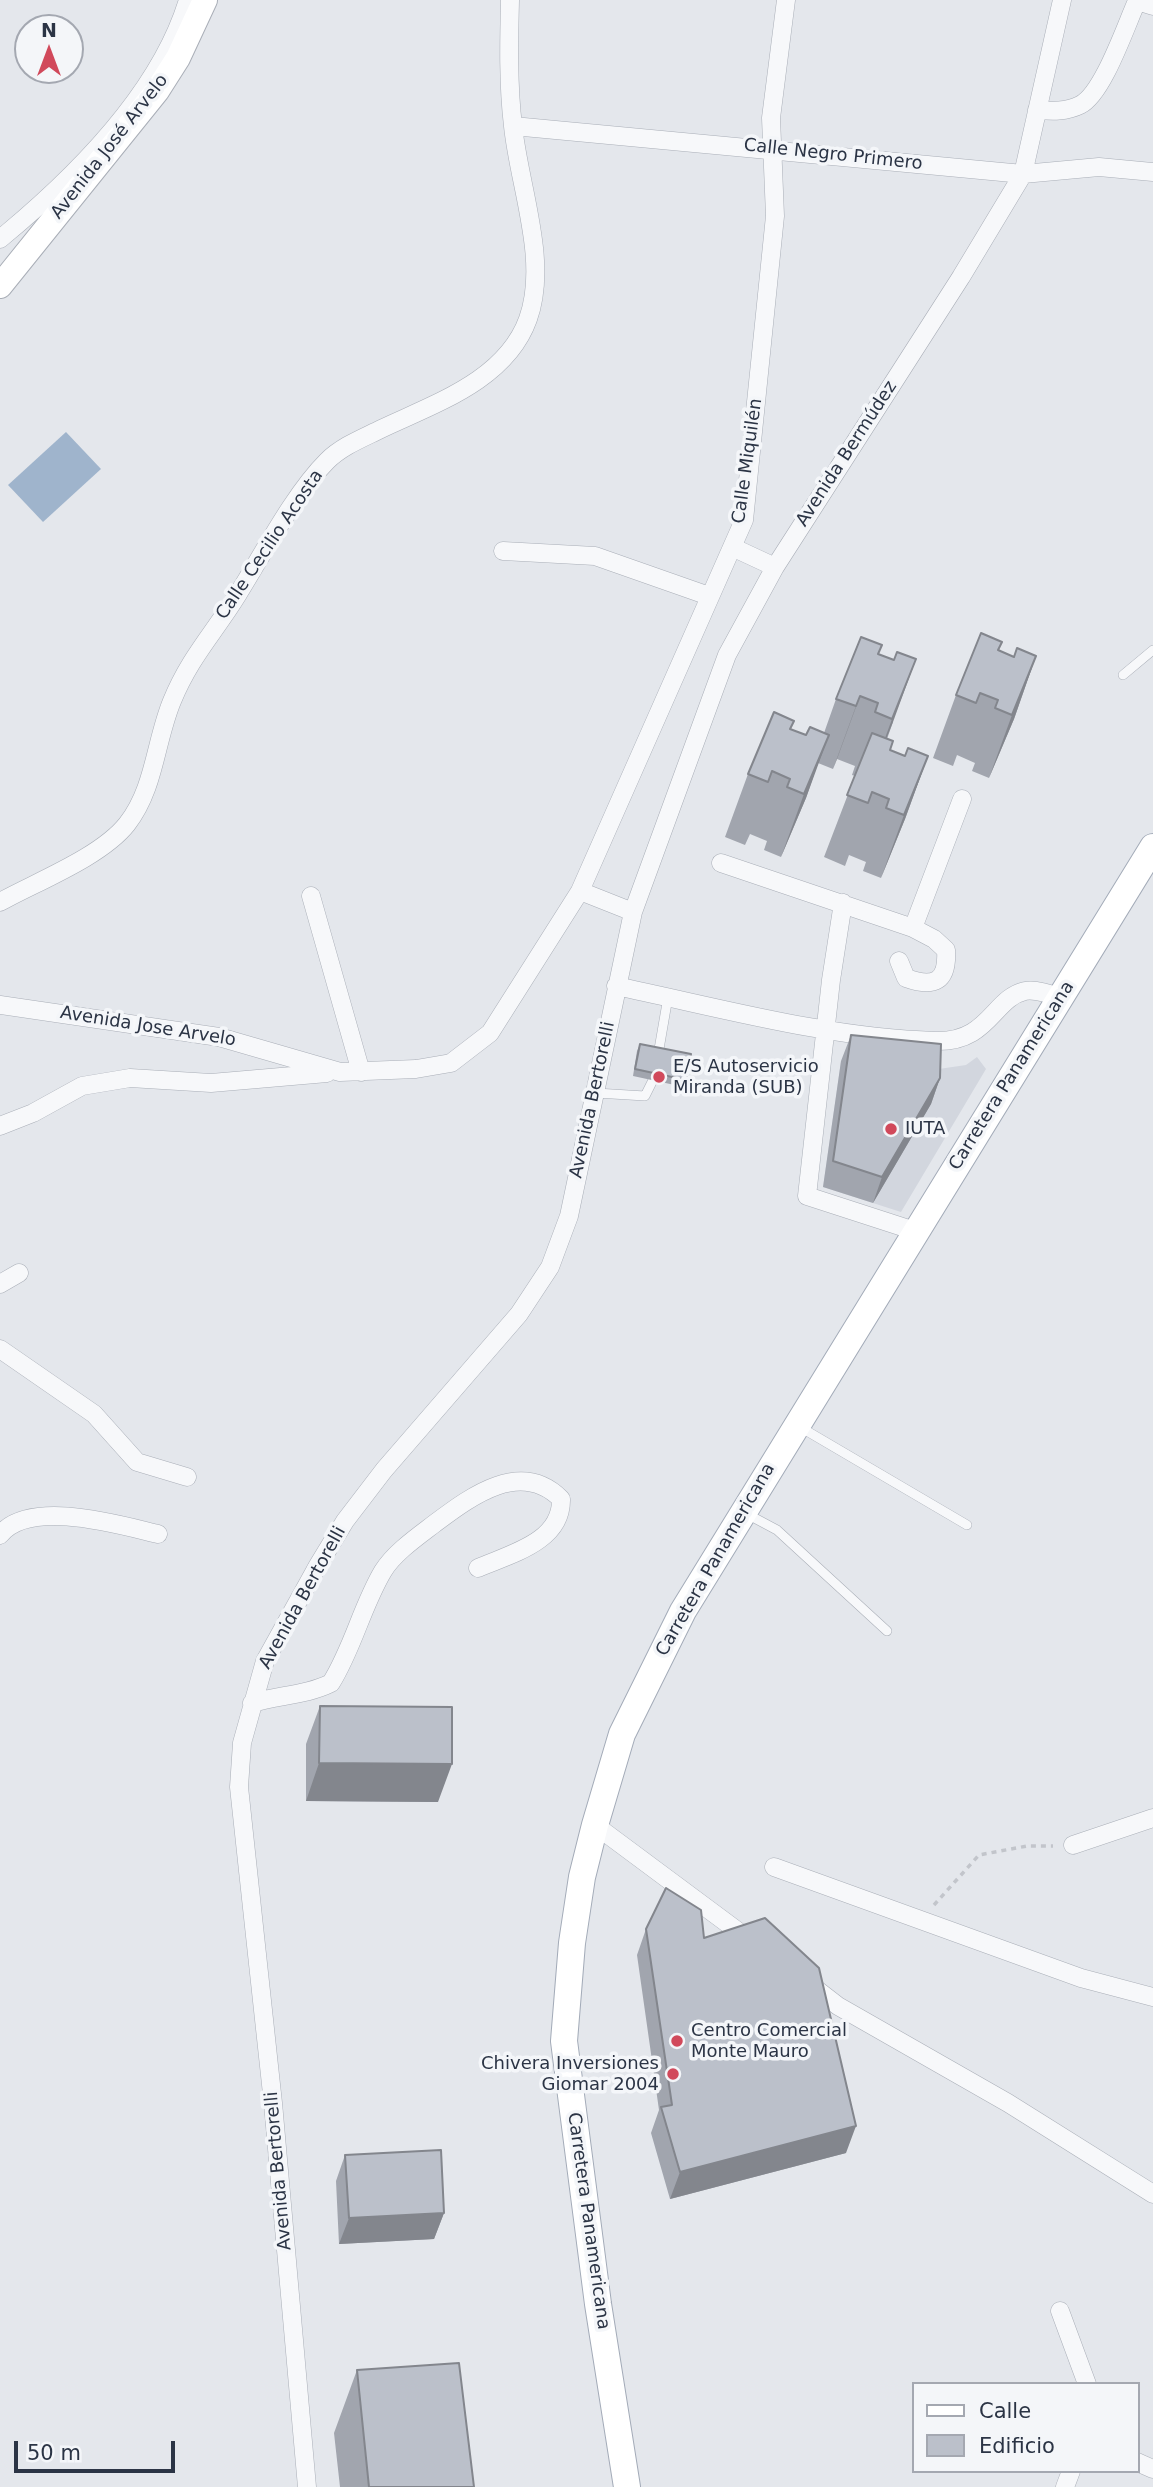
<!DOCTYPE html>
<html>
<head>
<meta charset="utf-8">
<style>
  body { margin:0 }
  #map { position:relative; width:1153px; height:2487px; overflow:hidden; background:#e4e7ec; font-family:"DejaVu Sans",sans-serif }
  canvas { display:block }
  .legend { position:absolute; left:912px; top:2382px; width:228px; height:91px; box-sizing:border-box; background:#f4f6f9; border:2px solid #a4a8b1; margin:0; padding:9px 12px; list-style:none; font-size:21px; color:#2b3445 }
  .legend li { display:flex; align-items:center; gap:14px; height:35px }
  .legend b { width:35px; border:2px solid #a4a8b1 }
  .north { position:absolute; left:14px; top:14px; width:70px; height:70px; box-sizing:border-box; background:#f4f6f9; border:2px solid #a4a8b1; border-radius:50%; rotate:0deg; font-size:19px; font-weight:700; line-height:28px; text-align:center; color:#2b3445 }
  .north::after { content:''; display:block; margin:auto; width:24px; height:32px; background:#d1495b; clip-path:polygon(50% 0,100% 100%,50% 72%,0 100%) }
  .scale { position:absolute; left:14px; top:2441px; width:161px; height:32px; box-sizing:border-box; border:4px solid #2b3445; border-top:0; padding-left:9px; font-size:21px; line-height:24px; white-space:nowrap; color:#2b3445; -webkit-text-stroke:5px #f4f6f9; paint-order:stroke }
</style>
</head>
<body>
<div id="map">
<canvas width="1153" height="2487"></canvas>
<ul class="legend">
<li><b style="height:9px;background:#fff"></b>Calle</li>
<li><b style="height:19px;background:#bbc0ca"></b>Edificio</li>
</ul>
<div class="north">N</div>
<div class="scale">50 m</div>
</div>
<script>
const g = document.querySelector('canvas').getContext('2d');
g.lineJoin = 'round';
function fillPath(path, color) { g.fillStyle = color; g.fill(path, 'evenodd'); }
function strokePath(path, color, width, dash) { g.strokeStyle = color; g.lineWidth = width; g.lineCap = dash ? 'butt' : 'round'; g.setLineDash(dash || []); g.stroke(path); }
function label(font, color, halo, rows, align = 'center') {
  g.font = font + ' "DejaVu Sans",sans-serif'; g.lineWidth = 7; g.setLineDash([]); g.textBaseline = 'middle'; g.strokeStyle = halo; g.fillStyle = color; for (const [text, x, y, turn = 0] of rows) {
    g.save(); g.translate(x, y); g.rotate((+turn || 0) * Math.PI / 180); g.textAlign = isNaN(turn) ? turn : align; if (halo) g.strokeText(text, 0, 0); g.fillText(text, 0, 0); g.restore();
  }
}
fillPath(new Path2D(`
  M977,1057L986,1069L901,1212L823,1187L841,1061L932,1070L966,1065Z`), '#d2d6de');
fillPath(new Path2D(`
  M66,432L101,469L43,522L8,485Z`), '#9fb4cc');
const lane = new Path2D(`
  M1123,675L1153,650
  M658,1055L668,997
  M596,1093L645,1096L653,1080
  M800,1427L967,1525
  M747,1514L777,1530L887,1631`);
const street = new Path2D(`
  M1037,110C1052,111 1066,112 1080,105C1103,94 1126,25 1137,1L1153,6
  M513,126L1023,174L1099,167L1153,172
  M0,239C73,179 160,93 188,0
  M732,547L775,567
  M503,551L595,556L709,596
  M721,863L913,928L934,939L946,950C948,982 934,988 906,978L899,961
  M580,891L633,912
  M311,896L361,1072
  M0,902C36,882 101,857 127,824C155,788 155,742 172,701C190,657 214,633 238,594C263,554 294,494 327,461C342,446 363,438 381,429C436,403 506,380 528,319C549,261 519,186 513,126C508,85 509,41 510,0
  M843,903L831,980L807,1196L915,1231
  M913,928L962,799
  M616,986C721,1008 828,1038 935,1041C989,1043 993,998 1025,991C1036,989 1050,994 1061,998
  M0,1005L219,1037L340,1072L416,1069L451,1063L490,1033L580,891L744,520L775,216L771,118L786,0
  M0,1126L33,1113L82,1086L130,1078L211,1083L327,1073
  M0,1284L19,1273
  M0,1349L94,1414L137,1462L187,1477
  M0,1535C29,1498 120,1525 158,1534
  M252,1703C279,1695 307,1695 331,1683C353,1648 362,1606 383,1571C394,1553 417,1537 434,1524C469,1498 520,1458 561,1499C562,1542 510,1554 478,1568
  M595,1825L751,1941
  M1073,1845L1153,1818
  M774,1867L1081,1978L1153,1997
  M807,1982L838,2006L1008,2103L1153,2194
  M1060,2311L1087,2384
  M1137,2462L1153,2469
  M307,2487L273,2103L239,1787L242,1743L265,1661L317,1567L345,1521L384,1470L519,1314L550,1267L569,1216L633,912L727,655L775,567L961,277L1023,174L1062,0
  M1065,2487L1071,2471`);
const secondary = new Path2D(`
  M0,286L157,91L178,58L205,0`);
const primary = new Path2D(`
  M627,2487L598,2304L564,2041L572,1943L582,1877L595,1825L622,1734L683,1611L1153,847`);
strokePath(lane, '#a9aeb7', 10);
strokePath(street, '#a9aeb7', 19);
strokePath(secondary, '#a9aeb7', 26);
strokePath(primary, '#a3abb8', 28);
strokePath(new Path2D(`
  M934,1905L979,1855L1027,1846H1053`), '#c2c5cb', 3.5, [5, 5]);
strokePath(lane, '#f7f8fa', 9);
strokePath(street, '#f7f8fa', 18);
strokePath(secondary, '#fff', 24);
strokePath(primary, '#fff', 26);
fillPath(new Path2D(`
  M999,650L1014,657L1036,656L1014,719L989,778L972,771L975,763L957,755L953,766L933,758L956,695Z
  M879,654L893,722L887,739L890,750L905,756H928L905,819L881,878L863,871L866,862L849,855L845,866L824,857L855,776L852,775L855,766L837,759L833,769L818,763L806,798L781,857L764,850L767,841L750,834L745,845L725,837L748,774L791,729L806,735L824,733L836,699Z
  M851,1035L940,1078L931,1104L873,1203L823,1187L841,1061Z
  M640,1044L686,1080L684,1087L633,1076L637,1051Z
  M320,1706L438,1802L306,1801V1744Z
  M646,1929L704,1938L846,2153L670,2199L651,2133L659,2110L637,1955Z
  M345,2155L444,2213L434,2239L339,2244L336,2181Z
  M357,2370L474,2487H340L334,2433Z`), '#a1a5ae');
fillPath(new Path2D(`
  M1036,656L1014,719L989,778L1012,715Z
  M916,659L893,722L869,782L892,719Z
  M860,696L837,759L833,769L856,706Z
  M829,735L806,798L781,857L804,794Z
  M928,756L905,819L881,878L904,815Z
  M940,1078L931,1104L873,1203L882,1177Z
  M319,1763L452,1764L438,1802L306,1801Z
  M856,2126L846,2153L670,2199L680,2172Z
  M444,2213L434,2239L339,2244L349,2218Z`), '#83868d');
const building = new Path2D(`
  M981,633L1002,642L998,650L1014,657L1017,648L1036,656L1012,715L995,708L998,700L980,693L976,703L956,695Z
  M861,637L882,645L878,654L894,660L897,652L916,659L892,719L875,712L878,703L860,696L856,706L836,699Z
  M774,712L794,721L790,729L806,735L810,727L829,735L804,794L787,787L790,779L772,771L768,782L748,774Z
  M872,733L893,741L890,750L905,756L908,748L928,756L904,815L886,808L889,799L872,792L868,803L847,795Z
  M851,1035L941,1044L940,1078L882,1177L833,1161Z
  M640,1044L691,1054L686,1080L635,1069Z
  M320,1706L452,1707V1764L319,1763Z
  M666,1888L701,1910L704,1938L765,1918L819,1968L856,2126L680,2172L661,2107L672,2105L646,1929Z
  M441,2150L444,2213L349,2218L345,2155Z
  M459,2363L474,2487H369L357,2370Z`);
fillPath(building, '#bbc0ca');
strokePath(building, '#83868d', 2);
for (const [x, y, r, color] of [
  [659,1077,7,"#d1495b"],
  [891,1129,7,"#d1495b"],
  [677,2041,7,"#d1495b"],
  [673,2074,7,"#d1495b"]
]) { const dot = new Path2D(); dot.arc(x, y, r, 0, 2 * Math.PI); g.fillStyle = color; g.fill(dot); strokePath(dot, '#f4f6f9', 2.5); }
label('18px', '#2b3445', '#f4f6f9', [
  ["Avenida José Arvelo",110,147,-52],
  ["Calle Negro Primero",833,155,6],
  ["Avenida Bermúdez",847,454,-57],
  ["Calle Miquilén",748,461,-82],
  ["Calle Cecilio Acosta",270,545,-56],
  ["Avenida Jose Arvelo",148,1027,9],
  ["Carretera Panamericana",1012,1076,-58],
  ["Avenida Bertorelli",593,1100,-78],
  ["Carretera Panamericana",716,1560,-60],
  ["Avenida Bertorelli",303,1598,-61],
  ["Avenida Bertorelli",279,2171,-95],
  ["Carretera Panamericana",588,2221,82]
]);
label('18px', '#2b3445', '#f4f6f9', [
  ["E/S Autoservicio",673,1067],
  ["Miranda (SUB)",673,1088],
  ["IUTA",905,1129],
  ["Centro Comercial",691,2031],
  ["Monte Mauro",691,2052],
  ["Chivera Inversiones",659,2064,"right"],
  ["Giomar 2004",659,2085,"right"]
], 'left');
</script>
</body>
</html>
